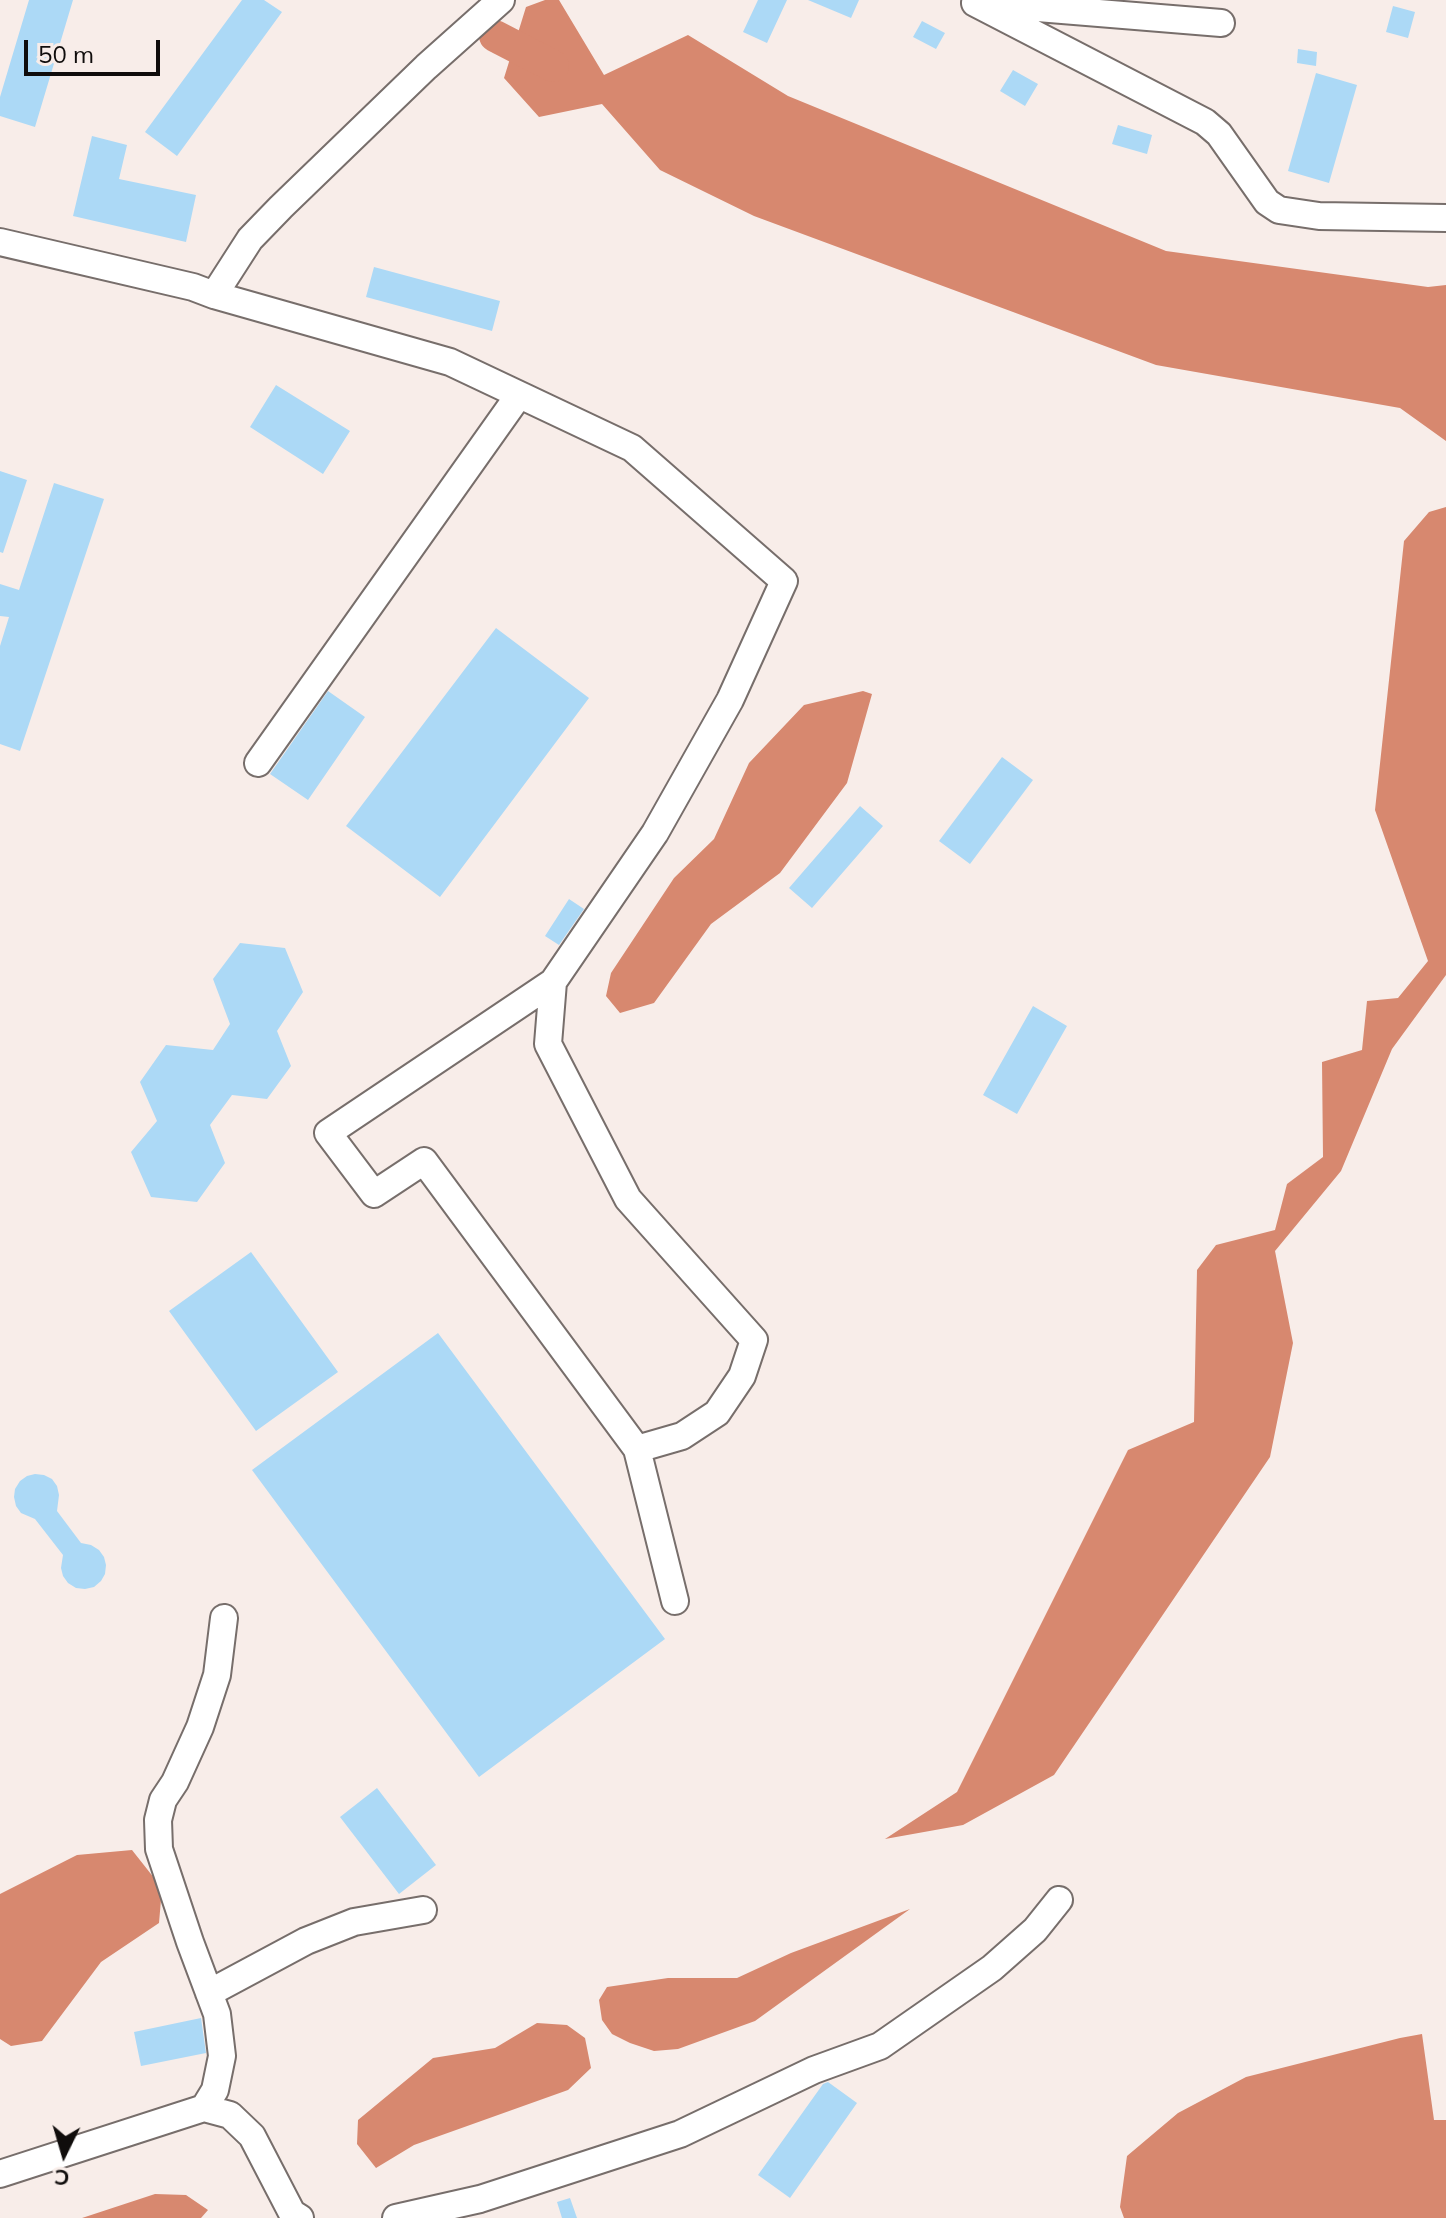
<!DOCTYPE html>
<html>
<head>
<meta charset="utf-8">
<style>
  body { margin:0 }
  #map { position:relative; width:1446px; height:2218px; overflow:hidden; background:#f8ede9; font-family:Mulish,sans-serif }
  canvas { display:block }
  .north { position:absolute; left:24px; top:2114px; width:80px; height:80px; -webkit-text-stroke:6px #f8ede9; paint-order:stroke; rotate:185deg; font-size:22px; font-weight:700; line-height:32px; text-align:center; color:#100d0c }
  .north::after { content:''; display:block; margin:auto; width:28px; height:36px; background:#100d0c; clip-path:polygon(50% 0,100% 100%,50% 72%,0 100%) }
  .scale { position:absolute; left:24px; top:40px; width:136px; height:36px; box-sizing:border-box; border:4px solid #100d0c; border-top:0; padding-left:10px; font-size:24px; line-height:28px; white-space:nowrap; color:#100d0c; -webkit-text-stroke:6px #f8ede9; paint-order:stroke }
</style>
</head>
<body>
<div id="map">
<canvas width="1446" height="2218"></canvas>
<div class="north">С</div>
<div class="scale">50 m</div>
</div>
<script>
const g = document.querySelector('canvas').getContext('2d');
g.lineJoin = 'round';
function fillPath(path, color) { g.fillStyle = color; g.fill(path, 'evenodd'); }
function strokePath(path, color, width, dash) { g.strokeStyle = color; g.lineWidth = width; g.lineCap = dash ? 'butt' : 'round'; g.setLineDash(dash || []); g.stroke(path); }
fillPath(new Path2D(`
  M545,0H559L604,75L688,35L788,96L1166,251L1428,287L1446,285V441L1400,408L1156,365L754,216L660,170L602,104L539,117L504,78L526,7Z
  M1446,507V975L1392,1049L1341,1171L1275,1251L1293,1343L1270,1457L1054,1775L963,1825L885,1839L957,1792L1128,1450L1194,1422L1197,1270L1216,1245L1275,1230L1287,1184L1323,1157L1322,1062L1362,1050L1367,1001L1398,998L1428,961L1375,810L1404,541L1429,512Z
  M863,691L872,694L847,783L780,873L711,924L654,1003L620,1013L606,996L611,973L674,878L714,839L749,763L804,705Z
  M132,1850L162,1888L159,1923L101,1962L42,2041L11,2046L0,2039V1894L77,1855Z
  M910,1909L755,2021L678,2049L654,2051L630,2043L612,2034L602,2020L599,2000L607,1987L668,1978H737L791,1953Z
  M537,2023L567,2025L585,2038L591,2068L568,2090L414,2145L376,2168L357,2144L358,2120L433,2058L495,2048Z
  M1422,2034L1434,2120H1446V2218H1124L1120,2207L1127,2156L1178,2113L1246,2077L1400,2038Z
  M155,2194L186,2195L208,2210L201,2218H82Z`), '#d7886f');
strokePath(new Path2D(`
  M495,36L553,66`), '#d7886f', 32);
fillPath(new Path2D(`
  M29,0H73L35,127L0,116V97Z
  M242,0H264L282,12L177,156L145,132Z
  M758,0H787L767,43L743,32Z
  M808,0H859L851,18Z
  M1393,6L1415,12L1408,38L1386,32Z
  M922,21L945,33L936,49L913,37Z
  M1298,49L1317,52L1316,66L1297,63Z
  M1013,70L1038,84L1025,106L1000,91Z
  M1316,73L1357,85L1329,183L1288,171Z
  M1118,125L1152,135L1147,154L1112,144Z
  M92,136L127,145L119,179L196,195L186,242L73,216Z
  M374,267L500,301L492,331L366,297Z
  M276,385L350,431L323,474L250,427Z
  M0,471L27,480L3,553L0,552Z
  M54,483L104,499L20,751L0,744V646L9,617L0,616V584L19,590Z
  M496,628L589,698L440,897L346,826Z
  M328,691L365,717L308,800L270,774Z
  M1002,757L1033,780L970,864L939,841Z
  M860,806L883,826L812,908L789,888Z
  M569,899L584,909L559,945L545,936Z
  M240,943L285,948L303,992L277,1031L291,1066L267,1099L232,1095L210,1125L225,1163L197,1202L151,1197L131,1152L157,1121L140,1082L166,1045L213,1050L230,1024L213,979Z
  M1033,1006L1067,1026L1017,1114L983,1095Z
  M251,1252L338,1372L256,1431L169,1311Z
  M438,1333L665,1639L479,1777L252,1470Z
  M35,1474L44,1475L52,1479L57,1486L59,1495L57,1511L81,1543L91,1545L99,1550L104,1557L106,1565L105,1574L101,1581L94,1587L85,1589L76,1588L68,1583L63,1576L61,1568L63,1555L35,1519L21,1513L16,1506L14,1497L15,1489L20,1481L27,1476Z
  M377,1788L436,1865L399,1894L340,1817Z
  M201,2018L206,2053L141,2066L134,2032Z
  M828,2082L857,2103L790,2198L758,2175L823,2084Z
  M570,2198L577,2218H562L557,2202Z`), '#acd9f6');
const minor = new Path2D(`
  M975,3L1205,122L1219,134L1267,202L1279,210L1319,216L1446,218
  M989,4L1221,23
  M0,242L193,287L214,295L250,239L281,207L426,67L501,0
  M214,295L450,362L632,448L784,581L730,700L655,833L553,982L548,1044L628,1199L754,1340L742,1376L717,1413L682,1436L637,1449L675,1601
  M258,763L519,395
  M553,982L328,1133L374,1194L424,1161L637,1449
  M209,1993L306,1941L354,1922L423,1910
  M204,2108L230,2115L252,2136L292,2213L300,2218
  M0,2174L204,2108L215,2090L222,2056L217,2014L190,1942L159,1849L158,1820L163,1800L175,1782L200,1727L217,1675L224,1618
  M396,2218L480,2199L680,2134L814,2070L880,2046L992,1968L1035,1930L1059,1900`);
strokePath(minor, '#776e6b', 30);
strokePath(minor, '#fff', 26);
</script>
</body>
</html>
